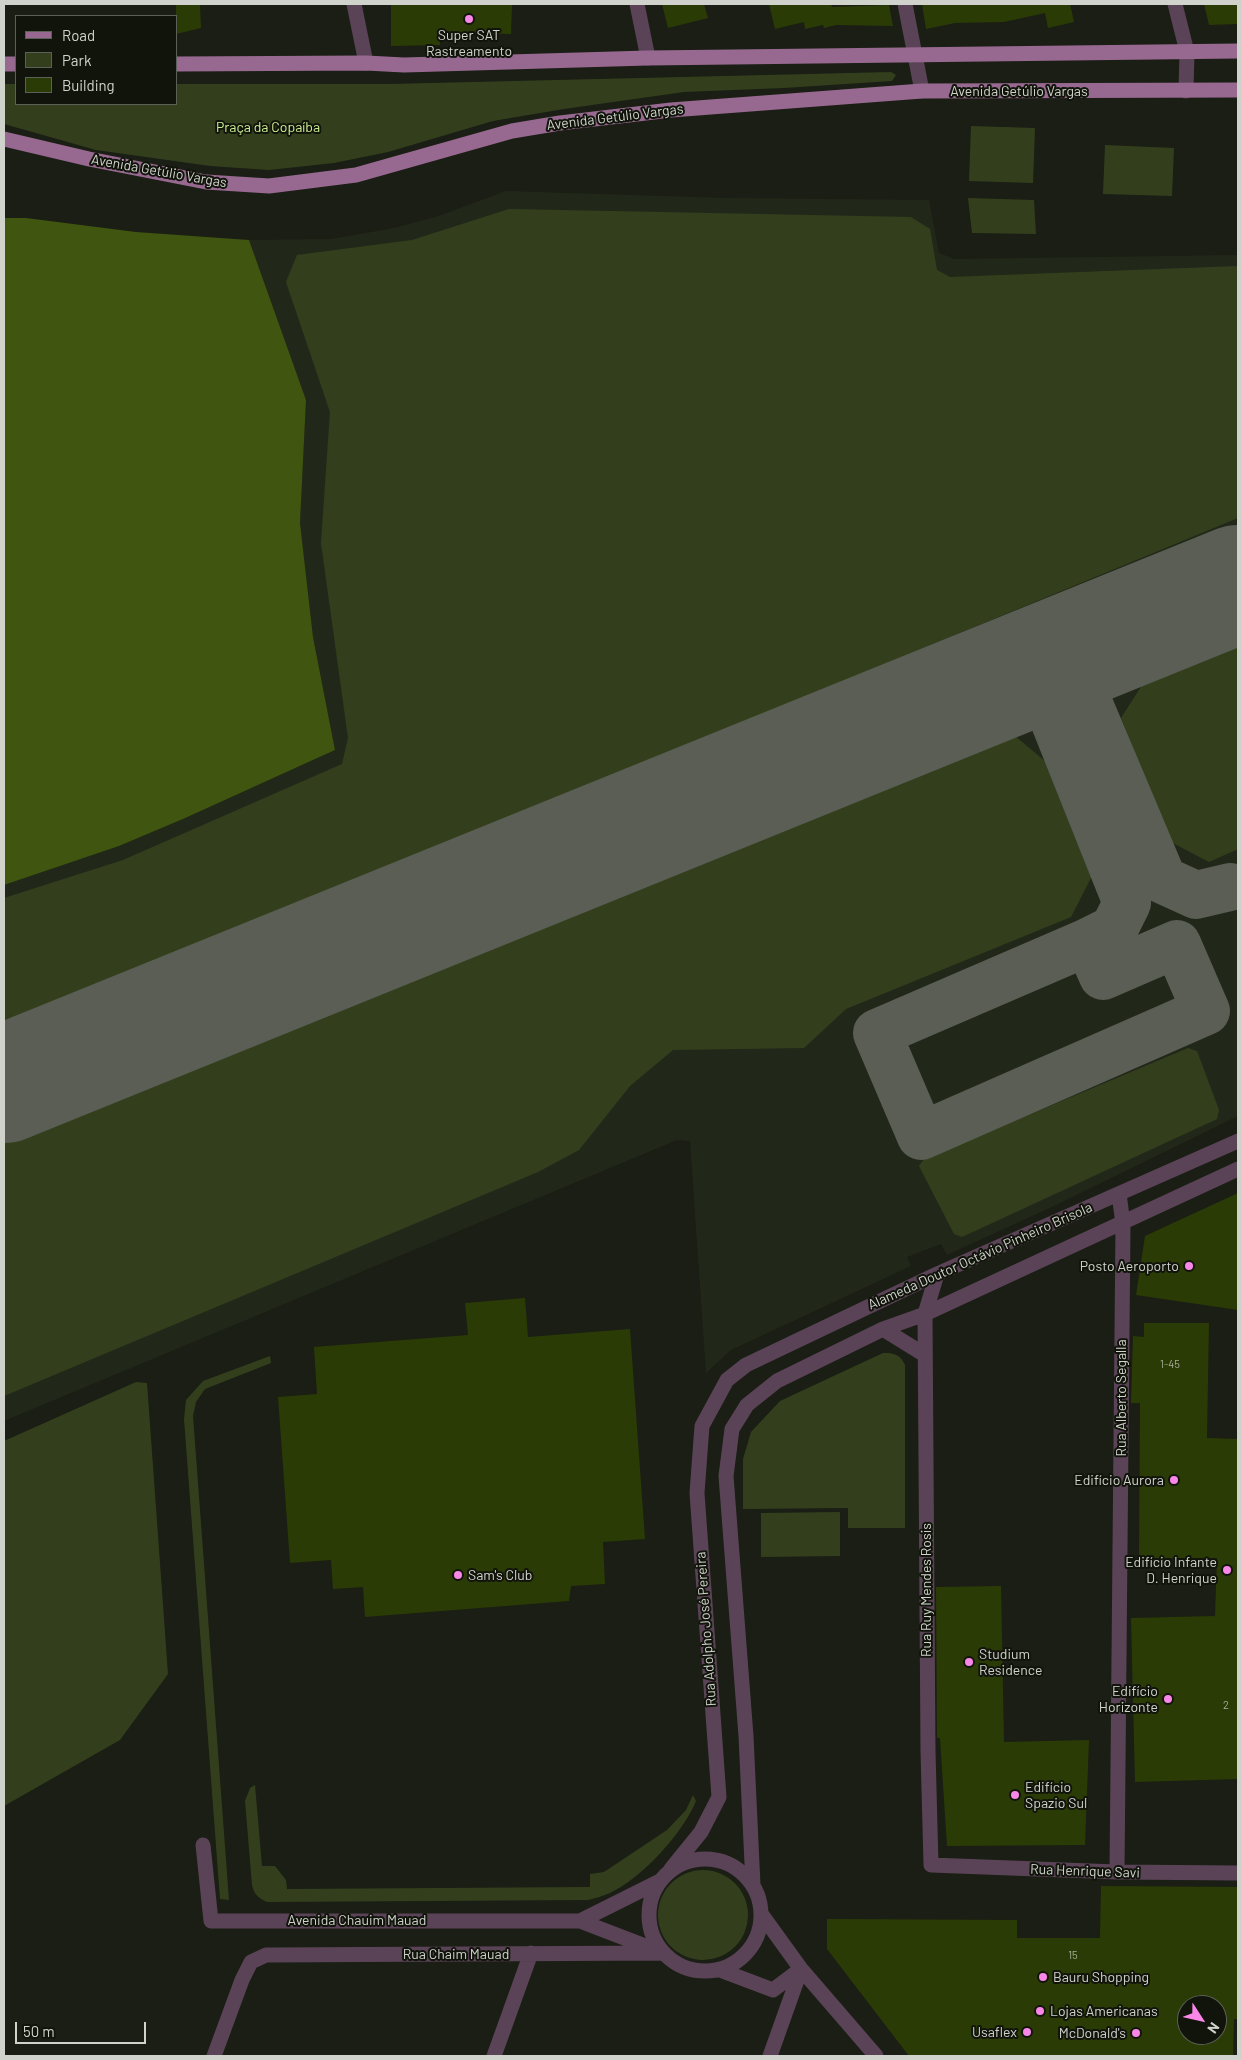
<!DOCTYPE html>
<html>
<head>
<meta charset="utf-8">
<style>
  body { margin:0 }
  #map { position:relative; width:1242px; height:2060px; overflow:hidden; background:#1a1e14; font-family:Barlow,sans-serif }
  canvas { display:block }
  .frame { position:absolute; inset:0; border:5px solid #d0d3cc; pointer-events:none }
  .legend { position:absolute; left:15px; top:15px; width:162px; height:90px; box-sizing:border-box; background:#11140b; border:1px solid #5d6058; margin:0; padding:6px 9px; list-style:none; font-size:15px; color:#d0d3cc }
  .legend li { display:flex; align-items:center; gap:10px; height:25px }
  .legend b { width:25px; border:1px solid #5d6058 }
  .north { position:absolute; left:1177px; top:1995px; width:50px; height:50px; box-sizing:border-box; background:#11140b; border:1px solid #5d6058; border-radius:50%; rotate:125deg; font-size:14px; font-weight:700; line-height:20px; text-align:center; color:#d0d3cc }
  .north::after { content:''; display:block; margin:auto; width:18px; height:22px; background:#f987e8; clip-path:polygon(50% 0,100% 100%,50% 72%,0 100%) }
  .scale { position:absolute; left:15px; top:2022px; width:131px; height:22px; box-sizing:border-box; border:2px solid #d0d3cc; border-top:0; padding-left:6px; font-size:15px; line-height:18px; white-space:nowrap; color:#d0d3cc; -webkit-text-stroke:4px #11140b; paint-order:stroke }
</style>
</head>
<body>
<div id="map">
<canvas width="1242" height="2060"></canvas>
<div class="frame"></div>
<ul class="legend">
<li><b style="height:6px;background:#986990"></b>Road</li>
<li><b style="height:14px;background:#333f1c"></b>Park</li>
<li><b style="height:14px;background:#2b3b06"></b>Building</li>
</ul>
<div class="north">N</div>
<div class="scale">50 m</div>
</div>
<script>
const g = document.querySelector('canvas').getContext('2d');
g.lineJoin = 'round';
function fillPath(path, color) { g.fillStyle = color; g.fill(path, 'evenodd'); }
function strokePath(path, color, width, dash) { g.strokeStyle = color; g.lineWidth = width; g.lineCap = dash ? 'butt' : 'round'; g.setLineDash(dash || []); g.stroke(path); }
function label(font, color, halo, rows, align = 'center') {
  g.font = font + ' Barlow,sans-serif'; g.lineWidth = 4; g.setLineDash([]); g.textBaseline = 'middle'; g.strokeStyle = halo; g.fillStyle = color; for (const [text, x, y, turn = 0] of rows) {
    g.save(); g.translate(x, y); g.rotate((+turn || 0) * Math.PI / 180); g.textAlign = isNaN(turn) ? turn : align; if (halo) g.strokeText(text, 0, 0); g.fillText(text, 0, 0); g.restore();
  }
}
fillPath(new Path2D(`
  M506,191L725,198L929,200L939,253L954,259L1238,255V1116L1056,1205L947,1255L941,1244L907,1257L911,1266L731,1350L706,1373L690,1141L677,1140L4,1421V885L119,846L183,819L335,750L313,637L300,523L306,400L249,240L332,239L394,228L439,216Z`), '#222819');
fillPath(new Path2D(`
  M891,72L896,75L892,81L784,88L684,92L564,109L493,121L388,152L334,163L269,170L210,166L96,150L4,124V84H16V104H176V84H389Z
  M971,126L1035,128L1033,183L969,181Z
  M1105,145L1174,148L1172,196L1103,194Z
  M968,198L1034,200L1036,234L972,233Z
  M509,209L911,217L930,229L937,270L950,277L1238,266V518L4,1028V898L123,860L342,764L348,738L321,543L330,412L286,282L297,255L412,240Z
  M1238,637V849L1209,862L1171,842L1121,718L1150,673Z
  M983,732L1015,736L1052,767L1095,870L1071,917L846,1009L804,1048L673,1050L630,1086L579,1150L538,1172L4,1396V1140Z
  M1188,1048L1197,1051L1219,1110L1217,1119L962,1237L954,1234L919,1166L924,1159Z
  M883,1353C894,1353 900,1354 905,1365V1528H848V1508L743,1509V1459L751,1432L780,1401Z
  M270,1356L271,1363L205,1389L196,1402L193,1416L229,1900L220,1899L184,1419L186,1400L203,1381Z
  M136,1382L147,1383L168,1674L120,1740L4,1806V1441Z
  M840,1512V1556L761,1557V1513Z
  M255,1785L262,1866H275L286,1880L287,1889L590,1887V1874L604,1872L667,1830L686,1810L693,1795L696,1801C683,1833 642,1878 610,1893C603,1896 596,1898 588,1900L267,1902C258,1898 254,1894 252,1885L245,1801L250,1788Z
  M658 1915a45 45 0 1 1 90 0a45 45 0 1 1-90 0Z`), '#333f1c');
fillPath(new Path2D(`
  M4,218H26L136,232L249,240L306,400L300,523L313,637L335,750L183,819L119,846L4,885Z`), '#405510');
strokePath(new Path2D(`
  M1123,632L1085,695L1163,880L1196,895L1230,887
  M990,684L1050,710L1127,903L1114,929L1088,942
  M1088,942L1103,976L1177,944L1206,1011L921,1136L877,1033Z`), '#5a5e54', 48);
strokePath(new Path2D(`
  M4,1084L1238,584`), '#5a5e54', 118);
fillPath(new Path2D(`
  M176,4H200L201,28L176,34Z
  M391,4H512L511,34L440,32V45L391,46Z
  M662,4H704L708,18L668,28Z
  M769,4H831L832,7L889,5L893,26L836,25L824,28L823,25L805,29L804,22L775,29Z
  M922,4H1070L1074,22L1048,28L1045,13L1004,22L955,23L926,29Z
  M1204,4H1238V24L1209,25Z
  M1238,1193V1310L1136,1295L1145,1236Z
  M525,1298L528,1337L630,1329L645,1539L603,1542L605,1584L571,1586L569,1601L365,1617L363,1587L333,1589L331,1560L290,1563L278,1397L317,1394L314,1347L468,1335L465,1303Z
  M1144,1323H1209L1207,1438L1238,1439V1779L1135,1782L1131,1618L1215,1616L1217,1558H1139L1140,1403H1131L1133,1336L1144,1337Z
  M1001,1586L1004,1742L1089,1740L1085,1845L947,1846L940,1738H937L936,1587Z
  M1101,1886L1238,1887V2019H1234L1233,2056H909L827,1949V1919L1017,1920V1938H1100ZM1187,2005H1217V2035H1187Z`), '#2b3b06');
strokePath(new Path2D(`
  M354,4L366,63
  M637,4L648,58
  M905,4L922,91
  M1175,4L1187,52L1186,91
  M937,1274L925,1314L928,1751L931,1865L1117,1872L1238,1873
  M883,1329L925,1355
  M203,1845L211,1921H580
  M649 1915a56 56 0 1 1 112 0a56 56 0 1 1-112 0Z
  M671,1869L701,1832L719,1797L697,1493L702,1426L727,1380L746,1365L937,1274L1238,1141
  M1117,1872L1123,1224L1119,1194
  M753,1885L746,1736L726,1476L732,1429L747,1405L777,1381L883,1329L925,1314L1238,1169
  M762,1915L801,1969L876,2056
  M653,1949L580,1921L658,1882
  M720,1970L773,1990L801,1969
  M214,2056L242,1980L251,1962L266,1955L663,1953
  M494,2056L531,1953
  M770,2056L801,1969`), '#5a4356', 15);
strokePath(new Path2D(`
  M4,64H16
  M176,64L366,63L404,65L648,58L1238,51
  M4,139L89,159L206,182L269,186L356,175L512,131L560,123L671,110L922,91L1238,90`), '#986990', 15);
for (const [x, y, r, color] of [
  [469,19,5,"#f987e8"],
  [1189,1266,5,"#f987e8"],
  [1174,1480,5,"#f987e8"],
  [1227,1570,5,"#f987e8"],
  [458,1575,5,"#f987e8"],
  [969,1662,5,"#f987e8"],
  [1168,1699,5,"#f987e8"],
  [1015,1795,5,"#f987e8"],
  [1043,1977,5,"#f987e8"],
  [1040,2011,5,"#f987e8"],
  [1027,2032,5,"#f987e8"],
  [1136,2033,5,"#f987e8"]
]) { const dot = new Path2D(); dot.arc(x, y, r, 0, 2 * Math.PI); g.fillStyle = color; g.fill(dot); strokePath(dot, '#11140b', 2); }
label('11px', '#a7ad9a', null, [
  ["1-45",1170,1364],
  ["2",1226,1705],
  ["15",1073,1955]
]);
label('14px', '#d0d3cc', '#11140b', [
  ["Super SAT",469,35,"center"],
  ["Rastreamento",469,51,"center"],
  ["Posto Aeroporto",1179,1266],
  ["Edifício Aurora",1164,1480],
  ["Edifício Infante",1217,1562],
  ["D. Henrique",1217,1578],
  ["Sam's Club",468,1575,"left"],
  ["Studium",979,1654,"left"],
  ["Residence",979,1670,"left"],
  ["Edifício",1158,1691],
  ["Horizonte",1158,1707],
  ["Edifício",1025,1787,"left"],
  ["Spazio Sul",1025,1803,"left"],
  ["Bauru Shopping",1053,1977,"left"],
  ["Lojas Americanas",1050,2011,"left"],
  ["Usaflex",1017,2032],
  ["McDonald's",1126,2033]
], 'right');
label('14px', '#d0d3cc', '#11140b', [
  ["Avenida Getúlio Vargas",1019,91],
  ["Avenida Getúlio Vargas",615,117,-7],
  ["Avenida Getúlio Vargas",159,171,10],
  ["Alameda Doutor Octávio Pinheiro Brisola",980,1256,-24],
  ["Rua Alberto Segalla",1121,1398,-90],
  ["Rua Ruy Mendes Rosis",926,1590,-90],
  ["Rua Adolpho José Pereira",706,1629,-94],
  ["Rua Henrique Savi",1085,1871,2],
  ["Avenida Chauim Mauad",357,1920],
  ["Rua Chaim Mauad",456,1954]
]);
label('14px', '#cdef92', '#11140b', [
  ["Praça da Copaíba",268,127]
]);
</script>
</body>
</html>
